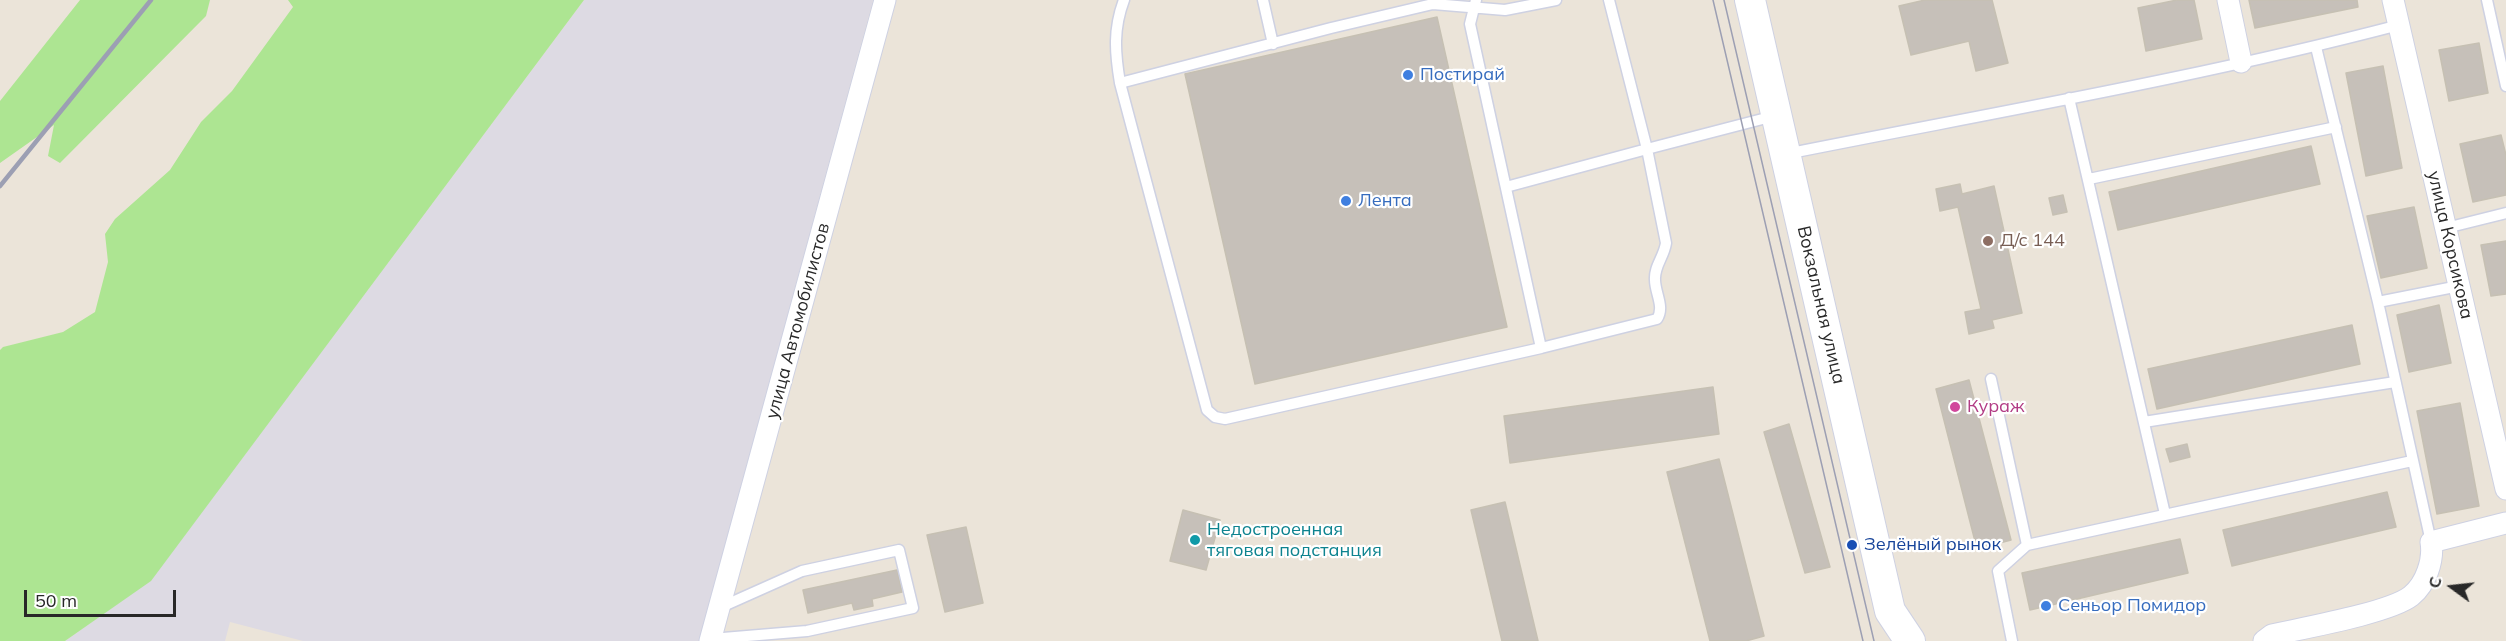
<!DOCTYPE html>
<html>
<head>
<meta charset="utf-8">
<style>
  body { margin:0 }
  #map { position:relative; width:2506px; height:641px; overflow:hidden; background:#ebe4d9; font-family:Mulish,sans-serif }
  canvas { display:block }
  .north { position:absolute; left:2422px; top:557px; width:60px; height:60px; -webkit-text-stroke:4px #fff; paint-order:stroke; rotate:285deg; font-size:16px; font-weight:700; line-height:24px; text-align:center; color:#282828 }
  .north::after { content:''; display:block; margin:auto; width:21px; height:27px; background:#282828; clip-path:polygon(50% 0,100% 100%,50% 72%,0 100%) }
  .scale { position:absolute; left:24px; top:590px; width:152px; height:27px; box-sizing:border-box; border:3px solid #282828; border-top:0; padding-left:8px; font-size:18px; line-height:21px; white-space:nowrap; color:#282828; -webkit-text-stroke:4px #fff; paint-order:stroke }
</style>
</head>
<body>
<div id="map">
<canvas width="2506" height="641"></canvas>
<div class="north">С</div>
<div class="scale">50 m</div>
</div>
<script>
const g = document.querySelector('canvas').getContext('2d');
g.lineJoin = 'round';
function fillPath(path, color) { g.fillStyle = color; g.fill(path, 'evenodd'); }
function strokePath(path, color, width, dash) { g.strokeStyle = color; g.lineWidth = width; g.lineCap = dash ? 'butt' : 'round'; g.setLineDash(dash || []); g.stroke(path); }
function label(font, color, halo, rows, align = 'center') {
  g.font = font + ' Mulish,sans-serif'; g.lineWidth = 4.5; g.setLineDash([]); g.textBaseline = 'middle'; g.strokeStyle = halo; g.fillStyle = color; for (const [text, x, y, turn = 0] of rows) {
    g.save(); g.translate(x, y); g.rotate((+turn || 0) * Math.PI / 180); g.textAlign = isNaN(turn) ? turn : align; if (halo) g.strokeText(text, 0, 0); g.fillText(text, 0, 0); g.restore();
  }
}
fillPath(new Path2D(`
  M584,0H873L699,641H303L230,622L225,641H65L151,580Z`), '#dddae3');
fillPath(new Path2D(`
  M80,0H210L206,16L60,163L48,156L54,125L0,163V101Z
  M288,0H584L151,581L65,641H0V350L3,347L63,332L95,312L108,262L105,234L115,219L170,170L201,122L232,91L293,7Z`), '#ade592');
const building = new Path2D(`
  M1925,0H1992L2008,63L1976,71L1969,41L1911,55L1899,6Z
  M2177,0H2194L2202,39L2146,51L2138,8Z
  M2249,0H2357L2358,7L2255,28Z
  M1437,17L1507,327L1255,384L1185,74Z
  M2479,43L2488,93L2449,101L2439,50Z
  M2383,66L2402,168L2366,176L2346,73Z
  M2501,135L2506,155V195L2473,202L2460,144Z
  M2311,146L2320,184L2118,230L2109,192Z
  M1960,184L1962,194L1994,186L2022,313L1992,320L1994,328L1969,334L1965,312L1981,309L1958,207L1940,211L1936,189Z
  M2063,195L2067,212L2053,215L2049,198Z
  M2414,207L2427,268L2381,278L2367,216Z
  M2506,241V294L2491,296L2481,245Z
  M2439,305L2451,363L2409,372L2397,315Z
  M2352,325L2360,364L2157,409L2148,369Z
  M1969,380L2011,540L1977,549L1936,389Z
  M1713,387L1719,434L1510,463L1504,416Z
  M2460,403L2479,506L2437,514L2417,411Z
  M1789,424L1830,567L1805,573L1764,432Z
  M2187,444L2190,457L2170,462L2166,449Z
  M1719,459L1764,636L1746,641H1710L1667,472Z
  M2387,492L2396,527L2232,566L2223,530Z
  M1505,502L1538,641H1502L1471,510Z
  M1183,510L1220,520L1206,570L1170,561Z
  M966,527L983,603L945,612L927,535Z
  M2180,539L2188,573L2030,610L2022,573Z
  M897,570L902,592L872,599L873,606L854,610L852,603L808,613L803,590Z`);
fillPath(building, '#c6c0b9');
strokePath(building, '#c6c0b3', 1.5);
const service = new Path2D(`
  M1124,0C1113,29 1115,53 1120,83L1207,410L1215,417L1225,419L1541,348L1657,319C1665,307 1655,293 1655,280C1654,266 1664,257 1666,243L1647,149L1506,187
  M1263,0L1273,44
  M1476,0L1470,24L1541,348
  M1609,0L1647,149L1774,116
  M2487,0L2506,86
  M2316,47L2378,302L2431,542
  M1120,83L1331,28L1433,4L1505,10L1556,0
  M2069,98L2165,514
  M1786,154C1991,113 2197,78 2399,25
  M2089,179L2336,127
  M2446,228L2506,213
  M2378,302L2459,286
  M1991,379L2027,545
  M2144,422L2395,382
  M711,639L807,631L913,608L899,550L802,571L719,608
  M2012,641L1998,571L2027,545L2412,461`);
const minor = new Path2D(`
  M2228,0L2241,62
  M2393,0L2506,489
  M710,641L885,0
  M2264,641L2272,635C2303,628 2389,613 2411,596C2426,584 2434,560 2431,542L2506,523`);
const secondary = new Path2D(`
  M1750,0L1890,611L1910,641`);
strokePath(service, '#ced1e2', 13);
strokePath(minor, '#ced1e2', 23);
strokePath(secondary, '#ced1e2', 32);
strokePath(service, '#fff', 10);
strokePath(minor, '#fff', 21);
strokePath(secondary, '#fff', 30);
strokePath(new Path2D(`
  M1713,0L1863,641
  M1724,0L1874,641`), '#9c9fb3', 1.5);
strokePath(new Path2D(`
  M0,186L151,0`), '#9c9fb3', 4.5);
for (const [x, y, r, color] of [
  [1408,75,6,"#3f7fe0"],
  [1346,201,6,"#3f7fe0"],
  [1988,241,6,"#8d6e63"],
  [1955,407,6,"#d1479c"],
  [1195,540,6,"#0f9aa8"],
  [1852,545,6,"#1a4fb4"],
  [2046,606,6,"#3f7fe0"]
]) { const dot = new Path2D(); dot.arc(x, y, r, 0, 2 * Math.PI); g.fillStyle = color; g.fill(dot); strokePath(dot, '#fff', 2); }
label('18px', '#366cbe', '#fff', [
  ["Постирай",1420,75],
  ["Лента",1358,201],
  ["Сеньор Помидор",2058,606]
], 'left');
label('18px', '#785e54', '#fff', [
  ["Д/с 144",2000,241]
], 'left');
label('18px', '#282828', '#fff', [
  ["улица Корсикова",2450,245,77],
  ["Вокзальная улица",1821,305,77],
  ["улица Автомобилистов",798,321,-75]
]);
label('18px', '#b23c85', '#fff', [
  ["Кураж",1967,407]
], 'left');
label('18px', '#0d838f', '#fff', [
  ["Недостроенная",1207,530],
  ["тяговая подстанция",1207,551]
], 'left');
label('18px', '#164399', '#fff', [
  ["Зелёный рынок",1864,545]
], 'left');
</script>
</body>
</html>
